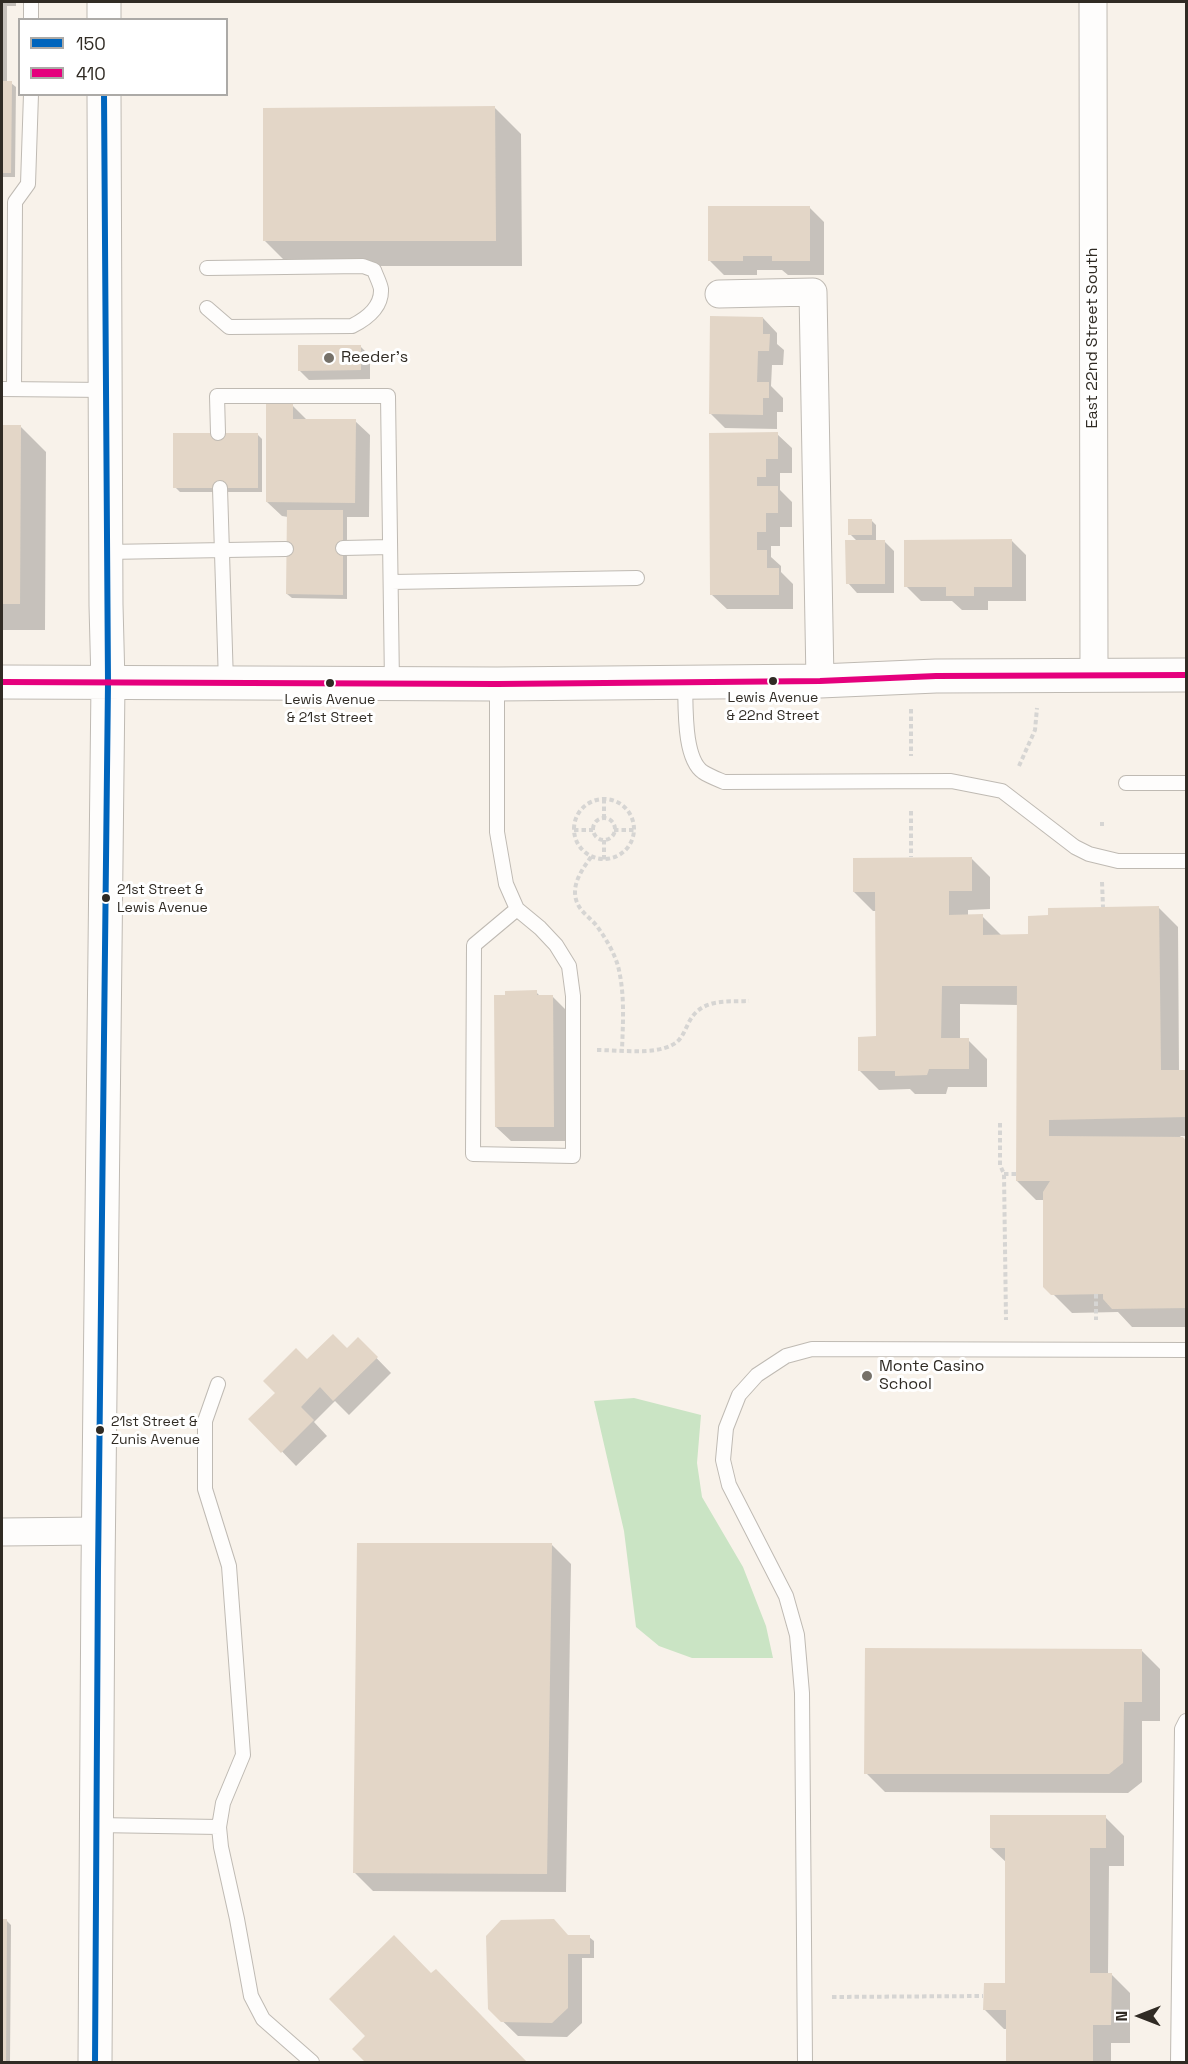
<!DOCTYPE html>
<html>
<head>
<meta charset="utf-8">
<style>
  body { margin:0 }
  #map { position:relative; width:1188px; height:2064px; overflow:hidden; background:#f8f2ea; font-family:"Space Grotesk",sans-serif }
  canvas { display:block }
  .frame { position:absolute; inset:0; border:3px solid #302b24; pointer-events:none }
  .legend { position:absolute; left:18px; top:18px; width:210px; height:78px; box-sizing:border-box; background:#fff; border:2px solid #acaaa7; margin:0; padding:8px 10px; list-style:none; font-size:18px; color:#302b24 }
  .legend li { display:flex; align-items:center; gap:12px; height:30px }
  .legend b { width:30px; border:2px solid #acaaa7 }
  .north { position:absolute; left:1110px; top:1986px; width:60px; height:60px; -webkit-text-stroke:4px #fff; paint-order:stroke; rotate:270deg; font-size:16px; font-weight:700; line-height:24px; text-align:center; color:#302b24 }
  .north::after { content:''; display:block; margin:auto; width:21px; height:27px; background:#302b24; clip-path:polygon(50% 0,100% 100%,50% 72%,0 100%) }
</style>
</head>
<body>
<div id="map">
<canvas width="1188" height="2064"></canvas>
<div class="frame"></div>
<ul class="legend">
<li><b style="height:8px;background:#0065bd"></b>150</li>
<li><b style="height:8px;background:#e5007d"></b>410</li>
</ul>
<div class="north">N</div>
</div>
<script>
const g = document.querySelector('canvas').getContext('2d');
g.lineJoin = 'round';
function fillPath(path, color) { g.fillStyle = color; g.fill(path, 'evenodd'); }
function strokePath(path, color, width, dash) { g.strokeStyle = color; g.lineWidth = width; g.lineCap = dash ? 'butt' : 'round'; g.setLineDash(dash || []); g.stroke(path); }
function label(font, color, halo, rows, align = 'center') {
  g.font = font + ' "Space Grotesk",sans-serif'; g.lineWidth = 6; g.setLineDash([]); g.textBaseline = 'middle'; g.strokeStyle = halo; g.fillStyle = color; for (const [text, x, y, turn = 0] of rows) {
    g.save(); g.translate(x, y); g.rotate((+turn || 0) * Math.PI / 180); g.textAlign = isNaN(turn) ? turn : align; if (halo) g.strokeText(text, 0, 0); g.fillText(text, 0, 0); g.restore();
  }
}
fillPath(new Path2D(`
  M634,1398L701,1415L697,1463L702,1497L743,1567L766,1626L773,1658H692L659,1646L636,1627L624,1531L594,1401Z`), '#cae4c4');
fillPath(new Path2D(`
  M2,2H16V6H7V83H11L16,87L15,177H2Z
  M495,108L521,134L522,266H290L264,240Z
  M809,207L824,222V275H788L782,270H757V275H724L710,261Z
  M763,318L777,333V344L784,350L783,365H772L771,386L783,398V412H777V429L725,428L710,413Z
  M360,346L370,356V379L309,380L299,370Z
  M292,405L307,420L355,421L370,435L369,517H347V599L292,598L287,594L288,517L282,516L267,502Z
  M2,426H20L46,452L45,630H2Z
  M711,434H777L792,448V473H780V490L792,502V527H780V546H771V557L781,566V572L793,584V609H727L712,595Z
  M258,435L262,439V492H180L175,487Z
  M871,520L876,525V541H884L894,551V593H857L848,583L857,541L850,534Z
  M1012,541L1026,555V601H988V610H962L952,601H921L906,586Z
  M971,858L990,877V909L968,910V916H982L1001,935L1030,936L1159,908L1178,927L1179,1071H1186V1136H1180L1186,1143V1327H1132L1118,1312L1072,1313L1045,1286V1200H1036L1017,1181L1019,1005L960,1004V1040H968L987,1059V1087H948L946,1094H915L910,1089L879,1090L860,1071L878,1038L876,911H873L854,892Z
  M536,992L541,997H553L567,1011L568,1141H511L496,1127Z
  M358,1339L391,1373L349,1415L335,1401L314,1422L327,1436L296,1466L251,1419L308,1361L347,1350Z
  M552,1545L571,1564L566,1892L373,1891L354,1872Z
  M1141,1650L1160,1669V1721H1142V1782L1128,1793L885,1792L866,1773Z
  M1105,1817L1124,1836V1866H1109L1108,1974H1111L1130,1993V2043H1111V2062H1007V2029H1004L985,2010L1006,1984L1007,1863L991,1848Z
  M2,1920H6L11,1925L10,2062H2Z
  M570,1937H589L594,1941V1958H582V2023L567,2037L518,2036L489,2008Z
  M432,1975L462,1997L525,2062H367L354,2049Z`), '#0003');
fillPath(new Path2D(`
  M2,81H12L11,173H2Z
  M495,106L496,241H263V108Z
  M708,206H810V261H772V256H743V261H708Z
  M710,316L763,317V334H770L769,351H758L757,382H769V398H763V415L709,414Z
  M298,345H361V370L298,371Z
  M266,403L293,404V419H356L355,503L266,502Z
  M2,425H21L20,604H2Z
  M778,432V459H766V477H757V486H778V513H766V532H757V550H767V568H779V595H710L709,433Z
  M173,433H258V488H173Z
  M287,510H343V595L286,594Z
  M848,519H872V535H848Z
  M1012,539V587H974V596H946V587H904V540Z
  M845,540H885V584H846Z
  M972,857V891H949V915L983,914V935L1028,934V916L1048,915V908L1159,906L1161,1070H1186V1117L1049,1120V1136L1183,1137L1186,1141V1308L1112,1309L1103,1299V1294L1051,1295L1043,1287V1192L1050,1181H1016L1017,986H942L941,1038H969V1069H929L927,1075L895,1076V1071H858V1037L876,1036L875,892H853V858Z
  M537,990V995H553L554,1127H495L494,995H505V991Z
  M333,1334L347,1348L358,1337L378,1357L333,1401L320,1387L301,1407L314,1420L281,1453L248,1419L275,1393L263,1381L296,1348L307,1359Z
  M357,1543H552L547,1874L353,1873Z
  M865,1648L1142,1649V1702H1124L1123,1763L1109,1774H864Z
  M990,1815H1106V1848H1090V1973H1112L1111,2025H1093V2062H1006V2010H983L984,1983H1005V1848H990Z
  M2,1919H7L6,2062H2Z
  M554,1919L568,1935H590V1954H568V2008L552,2023L501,2022L488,2009L486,1936L501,1920Z
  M394,1935L431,1973L436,1969L527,2062H365L352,2049L365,2036L329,1999Z`), '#e3d6c7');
const service = new Path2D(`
  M31,2V20
  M207,268L363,266L374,270C376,276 380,283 381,289C382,308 366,319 352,326L229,327L207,308
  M2,389L106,390
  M14,389L15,202L28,184L31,94
  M218,433L217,396H388L392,684
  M220,488L226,683
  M343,548L390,547
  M106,552L286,549
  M391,582L637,578
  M685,682C686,705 683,758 703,772C709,776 717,779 724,782L951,781L1002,791L1075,847L1089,854L1118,861H1186
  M497,684V832L506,884L517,909L540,928L556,945L569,966L573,996V1156L473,1154L474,945L517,909
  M1126,783H1186
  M218,1384L205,1421V1489L229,1566L243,1755L223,1803L219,1827L221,1847L237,1919L251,1996L263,2019L312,2062
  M96,1825L219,1827
  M805,2062L802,1693L797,1635L786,1596L729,1485L723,1460L726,1428L739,1395L757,1375L786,1356L812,1349L1186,1350
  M1178,2062L1182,1729L1186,1721`);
const minor = new Path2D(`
  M1093,2L1094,675
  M719,294L813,292L820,681
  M2,1532L99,1531`);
const secondary = new Path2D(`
  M104,2V20
  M2,682L497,684L820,681L936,676L1186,675
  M95,2062L98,1569L108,683L106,605L104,94`);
strokePath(service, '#bfbab3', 16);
strokePath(minor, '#bfbab3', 29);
strokePath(secondary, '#bfbab3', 35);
strokePath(new Path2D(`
  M911,709V756
  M1019,766L1035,730L1037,708
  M574 829a30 30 0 1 1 60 0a30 30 0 1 1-60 0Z
  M604,799V819
  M911,811V857
  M593 829a11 11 0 1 1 22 0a11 11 0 1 1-22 0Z
  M1102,822V826
  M574,830H593
  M614,830H635
  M604,840V860
  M591,857C580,872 568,890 580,908C584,914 591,919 596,925C605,937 614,952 618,966C625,994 623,1022 622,1050
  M1102,882L1103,907
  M597,1050C618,1050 654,1055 672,1045C681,1041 684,1032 688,1024C700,998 725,1002 749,1001
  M1000,1123V1165L1004,1174L1006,1320
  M1004,1174H1016
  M1096,1294V1320
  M832,1997L983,1996`), '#d6d5d3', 4, [4.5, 3]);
strokePath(service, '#fefdfc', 14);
strokePath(minor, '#fefdfc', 27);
strokePath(secondary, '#fefdfc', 33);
strokePath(new Path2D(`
  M95,2062L98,1569L108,683L104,94`), '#0065bd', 6);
strokePath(new Path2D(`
  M2,682L497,684L820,681L936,676L1186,675`), '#e5007d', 6);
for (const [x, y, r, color] of [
  [329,358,6,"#767169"],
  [773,681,5,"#302b24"],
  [330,683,5,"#302b24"],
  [106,898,5,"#302b24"],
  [867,1376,6,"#767169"],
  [100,1430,5,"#302b24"]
]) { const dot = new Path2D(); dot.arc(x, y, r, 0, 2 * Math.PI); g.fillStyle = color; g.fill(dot); strokePath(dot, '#fff', 2); }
label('14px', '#302b24', '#fff', [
  ["Lewis Avenue",773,698],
  ["& 22nd Street",773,716],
  ["Lewis Avenue",330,700],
  ["& 21st Street",330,718],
  ["21st Street &",117,890,"left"],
  ["Lewis Avenue",117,908,"left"],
  ["21st Street &",111,1422,"left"],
  ["Zunis Avenue",111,1440,"left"]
]);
label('16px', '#302b24', '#fff', [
  ["East 22nd Street South",1093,338,-90]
]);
label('16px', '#302b24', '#fff', [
  ["Reeder's",341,358],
  ["Monte Casino",879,1367],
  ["School",879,1385]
], 'left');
</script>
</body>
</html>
